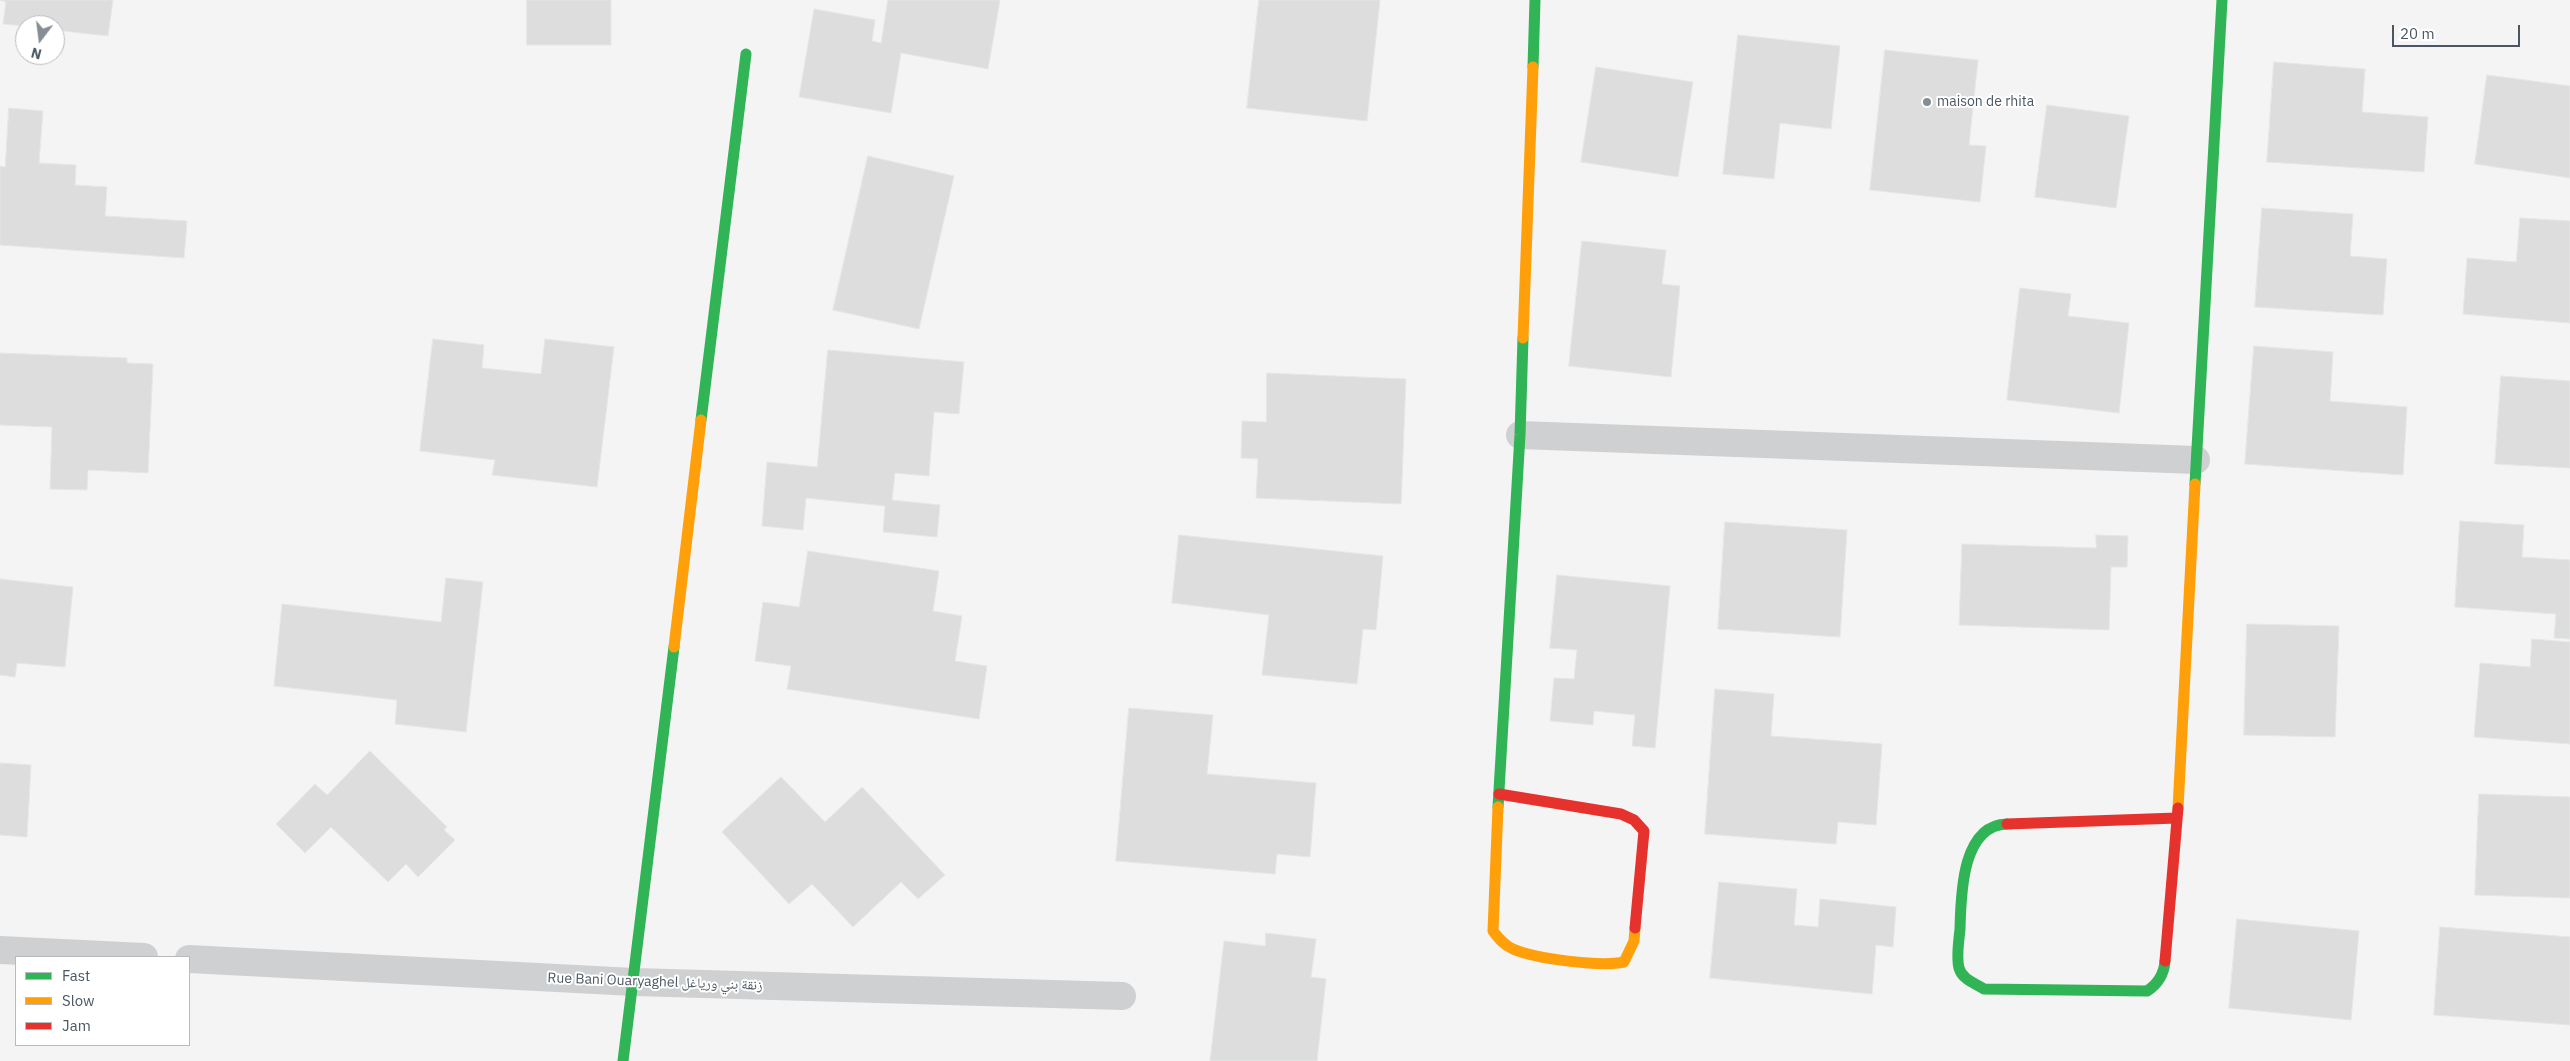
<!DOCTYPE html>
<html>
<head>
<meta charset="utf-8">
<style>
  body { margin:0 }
  #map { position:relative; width:2570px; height:1061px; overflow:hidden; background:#f4f4f4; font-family:"IBM Plex Sans",sans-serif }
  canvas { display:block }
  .legend { position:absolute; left:15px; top:956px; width:175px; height:90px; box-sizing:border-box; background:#fff; border:1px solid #b7bbc0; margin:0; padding:6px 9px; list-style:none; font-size:15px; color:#4a5661 }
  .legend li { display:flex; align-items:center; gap:10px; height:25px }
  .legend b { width:25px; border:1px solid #b7bbc0 }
  .north { position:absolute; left:15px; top:15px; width:50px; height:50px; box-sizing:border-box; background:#fff; border:1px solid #b7bbc0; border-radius:50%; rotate:195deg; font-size:14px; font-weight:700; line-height:20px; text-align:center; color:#4a5661 }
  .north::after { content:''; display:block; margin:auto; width:18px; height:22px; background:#868d94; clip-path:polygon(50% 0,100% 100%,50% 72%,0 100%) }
  .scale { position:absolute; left:2392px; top:25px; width:128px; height:22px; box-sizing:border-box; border:2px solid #4a5661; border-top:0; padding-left:6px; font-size:15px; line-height:18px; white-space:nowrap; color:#4a5661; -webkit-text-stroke:4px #fff; paint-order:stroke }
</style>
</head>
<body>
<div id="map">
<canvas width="2570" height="1061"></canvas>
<ul class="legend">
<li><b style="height:6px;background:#30b455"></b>Fast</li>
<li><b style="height:6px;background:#ff9f0a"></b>Slow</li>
<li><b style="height:6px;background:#e5322d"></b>Jam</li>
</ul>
<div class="north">N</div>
<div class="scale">20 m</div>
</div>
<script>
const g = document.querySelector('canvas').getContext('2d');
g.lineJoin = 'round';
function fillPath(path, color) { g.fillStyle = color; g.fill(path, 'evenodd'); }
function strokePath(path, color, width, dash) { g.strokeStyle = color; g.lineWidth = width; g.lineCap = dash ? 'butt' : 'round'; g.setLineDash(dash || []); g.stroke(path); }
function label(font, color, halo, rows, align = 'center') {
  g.font = font + ' "IBM Plex Sans","Noto Naskh Arabic",sans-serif'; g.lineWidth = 4; g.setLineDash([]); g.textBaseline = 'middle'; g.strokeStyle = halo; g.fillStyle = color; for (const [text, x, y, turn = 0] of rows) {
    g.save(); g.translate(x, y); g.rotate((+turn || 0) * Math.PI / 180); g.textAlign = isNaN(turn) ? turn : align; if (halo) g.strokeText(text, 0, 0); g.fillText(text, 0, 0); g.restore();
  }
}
const building = new Path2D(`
  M0,0H113L108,36L55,30V25L25,26L3,24L6,2Z
  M527,0H611V45H527Z
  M888,0H1000L988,69L901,53L891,113L799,97L814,9L875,20L872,41L881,43Z
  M1259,0H1380L1367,121L1247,108Z
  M1738,35L1840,46L1831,129L1780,123L1774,179L1723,174Z
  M1885,50L1978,60L1969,145L1986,146L1980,202L1870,190Z
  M2274,62L2365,69L2362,112L2428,117L2424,172L2267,162Z
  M1596,67L1693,82L1678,177L1581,162Z
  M2487,75L2570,86V178L2475,164Z
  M2047,105L2129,116L2116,208L2035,197Z
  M9,108L43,111L39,163L76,165L75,185L107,187L105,216L187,221L184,258L0,245V166L5,167Z
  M868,156L954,176L919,329L833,310Z
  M2262,208L2353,214L2350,256L2387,259L2383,315L2255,307Z
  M2520,218L2570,221V323L2463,314L2467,258L2516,262Z
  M1582,241L1666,250L1662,284L1680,286L1671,377L1569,366Z
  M2020,288L2071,294L2068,316L2129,323L2119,413L2007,400Z
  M433,339L484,345L482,368L541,374L545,339L614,347L597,487L492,475L495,460L420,451Z
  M2254,346L2333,352L2330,401L2407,407L2403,475L2245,464Z
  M828,350L964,362L959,414L934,412L929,476L895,473L892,500L940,505L937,537L883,532L885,506L806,498L803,530L762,526L767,462L817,467Z
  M0,353L127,358V363L153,364L148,473L88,470L87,490L50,489L52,427L0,425Z
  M1267,373L1406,379L1401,504L1256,498L1258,459L1241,458L1242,421L1266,422Z
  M2501,376L2570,381V468L2495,464Z
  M2460,521L2524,525L2522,557L2570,560V639L2554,638L2556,614L2455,607Z
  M1725,522L1847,530L1840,637L1718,629Z
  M1179,535L1383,556L1376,630L1363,629L1357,684L1262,675L1269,615L1172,603Z
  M2096,535L2128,536L2127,567H2111L2109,630L1959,625L1962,544L2096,548Z
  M808,551L939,571L933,611L962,616L955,661L987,666L979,719L787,689L791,666L755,661L763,602L799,607Z
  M1557,575L1670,586L1655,748L1632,746L1635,715L1594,711L1593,725L1550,721L1554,678L1574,679L1577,650L1550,648Z
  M446,578L483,582L466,732L395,724L397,700L274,686L282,604L441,622Z
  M0,579L73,587L65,667L17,663L15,677L0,675Z
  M2247,624L2339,626L2335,737L2244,735Z
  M2532,639L2570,642V744L2474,737L2480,663L2530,667Z
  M1715,689L1774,694L1771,736L1882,744L1876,825L1838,822L1836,844L1705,834Z
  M1129,708L1213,715L1207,774L1316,783L1310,857L1277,854L1275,874L1116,861Z
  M370,751L447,827L444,830L455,840L418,877L406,864L388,882L331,827L305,853L276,824L315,784L327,795Z
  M0,763L31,765L27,837L0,835Z
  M781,777L825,822L862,787L945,875L918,899L901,882L853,927L812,884L789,904L722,832Z
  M2479,794L2570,797V898L2475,895Z
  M1719,882L1797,889L1794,925L1818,927L1820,899L1896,907L1893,947L1876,945L1872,994L1710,978Z
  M2237,919L2359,931L2351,1020L2229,1008Z
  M2440,927L2570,937V1025L2434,1015Z
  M1266,933L1316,939L1311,977L1326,979L1317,1061H1210L1224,941L1265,946Z`);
fillPath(building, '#ddddde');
strokePath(building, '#e5e6e7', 1);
strokePath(new Path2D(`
  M1520,435L2196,460
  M0,950L144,957
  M189,959L634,982L1122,996`), '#ced0d2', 28);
strokePath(new Path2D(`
  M1533,67L1535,0
  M701,420L746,54
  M2195,484L2222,0
  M1498,807L1520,435L1523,338
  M2007,824C1961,825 1961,897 1960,929C1959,940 1956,957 1959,968C1962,979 1974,983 1984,989L2147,991C2158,984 2164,974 2165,961
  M623,1061L674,647`), '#30b455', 11);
strokePath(new Path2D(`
  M1523,338L1533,67
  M674,647L701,420
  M1498,807L1493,931C1499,939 1504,945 1513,949C1536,959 1600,967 1624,962L1634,941L1635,928
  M2178,808L2195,484`), '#ff9f0a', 11);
strokePath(new Path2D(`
  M1499,794L1621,814L1634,820L1644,831L1635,928
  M2007,824L2177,818
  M2165,961L2178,808`), '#e5322d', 11);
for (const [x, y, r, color] of [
  [1927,102,5,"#868d94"]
]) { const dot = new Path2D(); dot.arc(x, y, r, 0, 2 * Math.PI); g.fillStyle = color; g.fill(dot); strokePath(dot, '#fff', 2); }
label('14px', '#4a5661', '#fff', [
  ["maison de rhita",1937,102]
], 'left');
label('14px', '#4a5661', '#fff', [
  ["Rue Bani Ouaryaghel زنقة بني ورياغل",655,982,2]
]);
</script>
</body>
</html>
